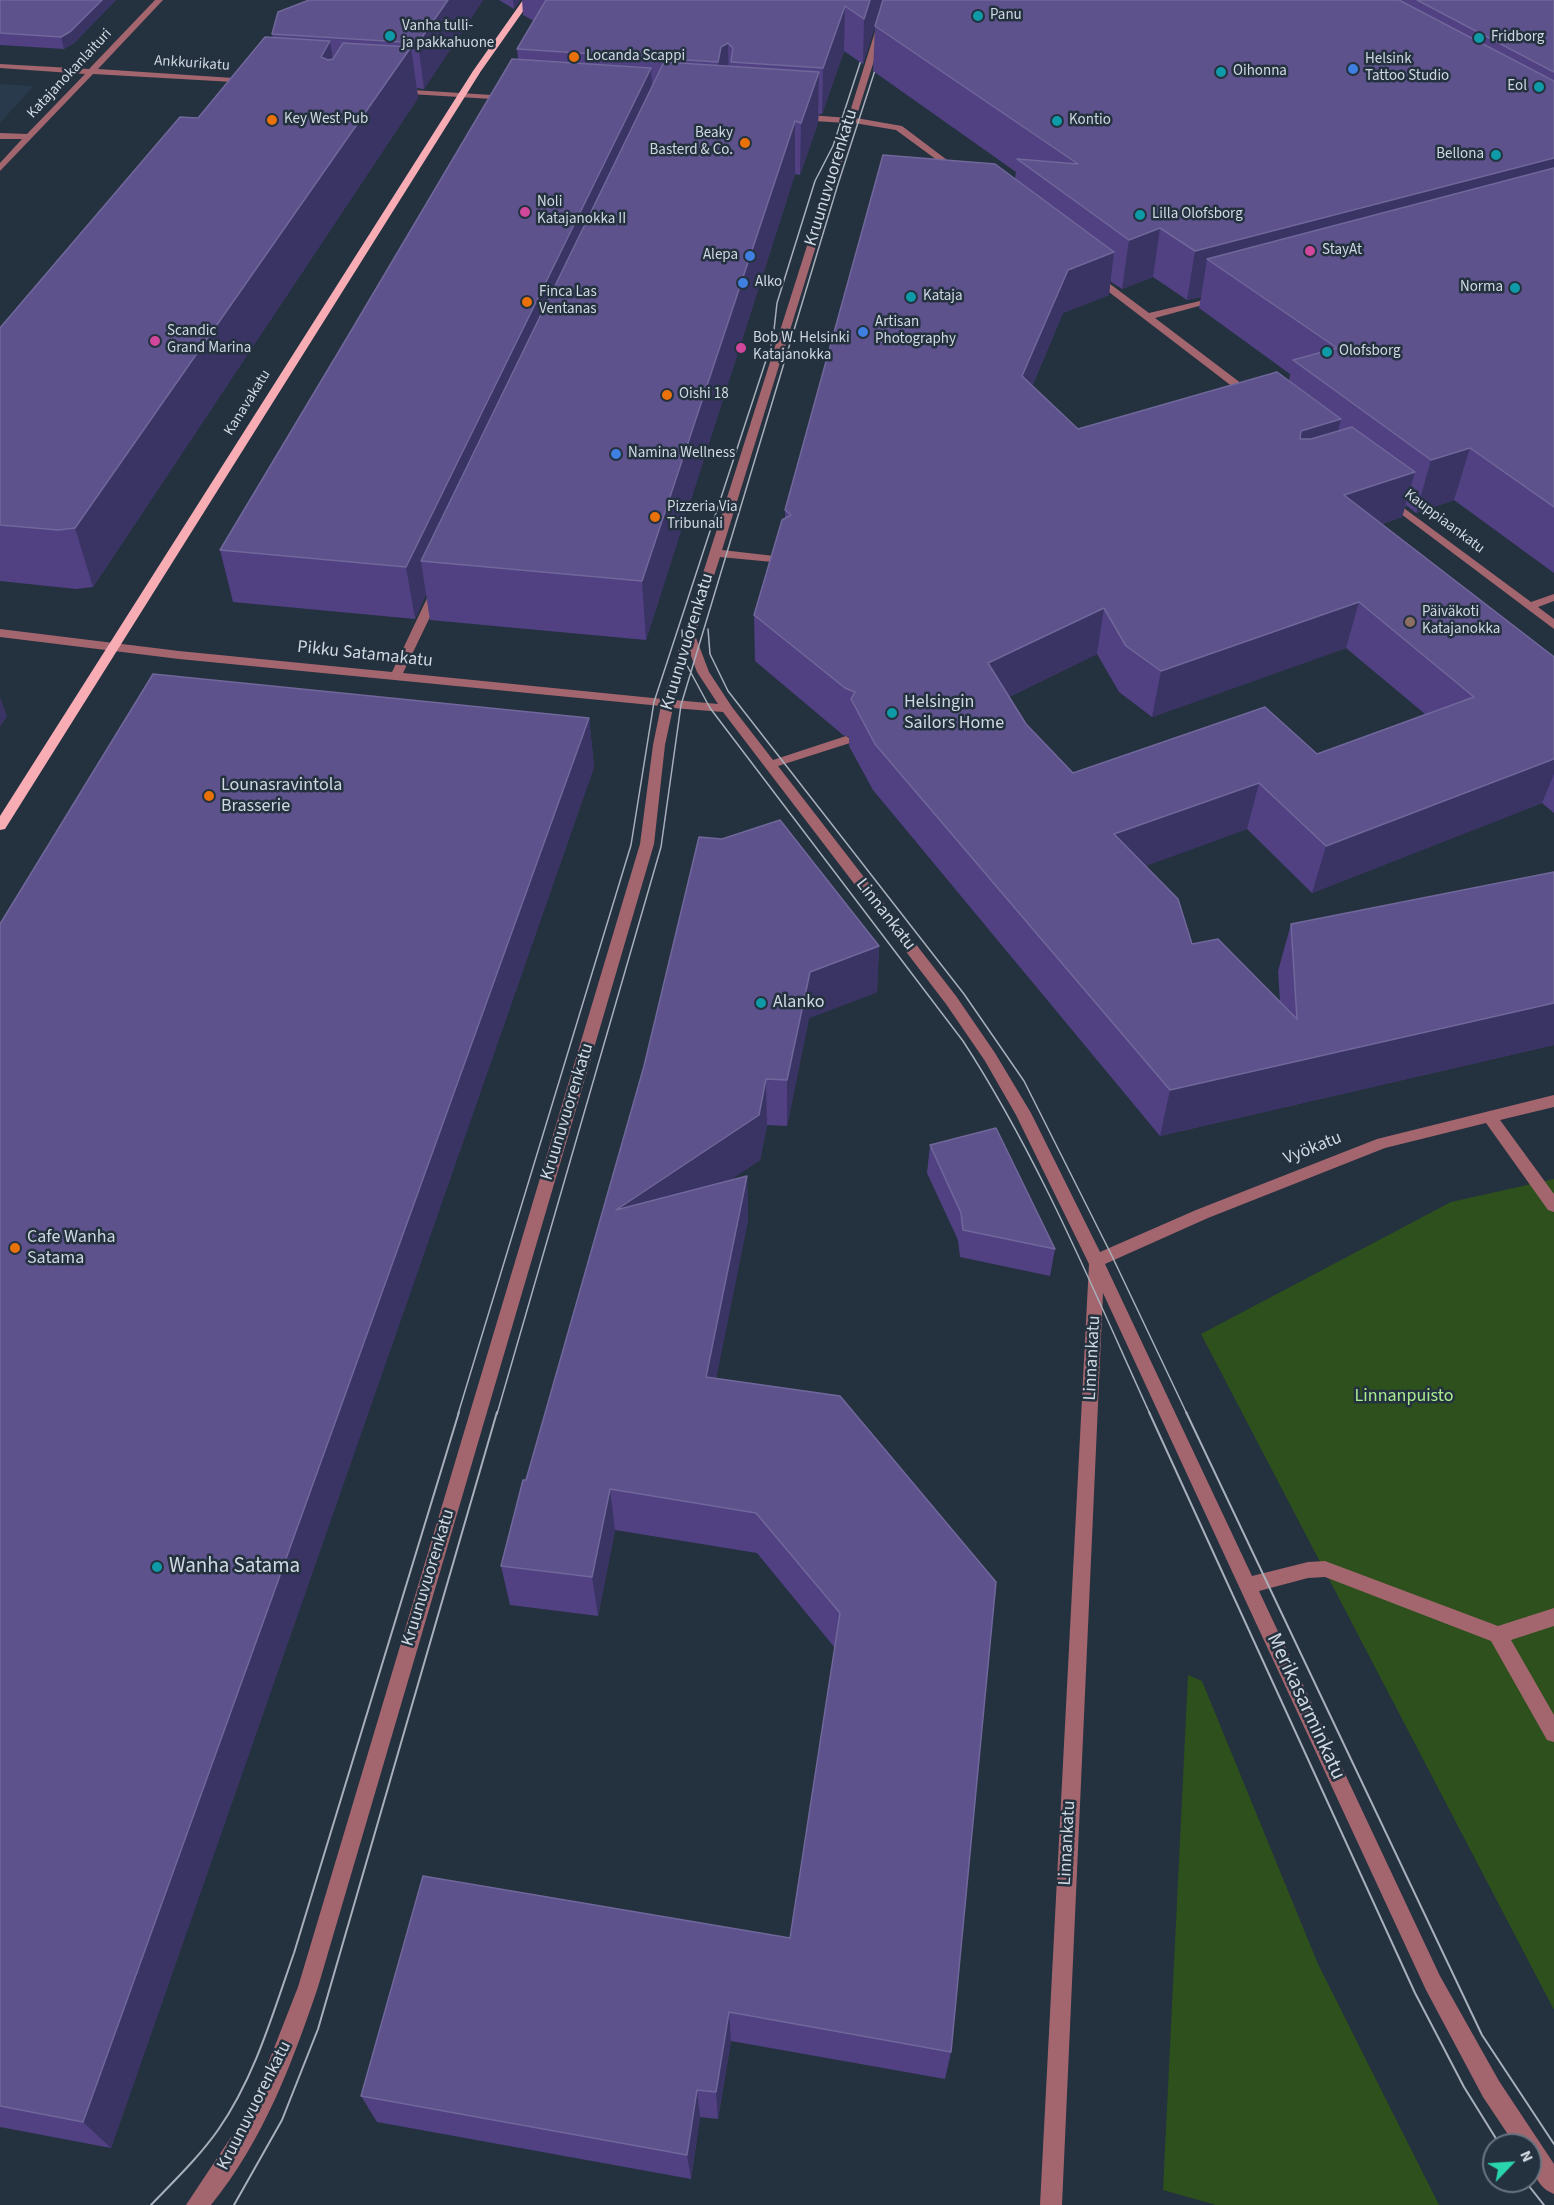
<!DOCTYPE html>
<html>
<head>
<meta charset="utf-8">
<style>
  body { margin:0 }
  #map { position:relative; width:1554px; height:2205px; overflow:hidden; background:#24313f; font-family:"Source Sans 3",sans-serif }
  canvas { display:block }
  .north { position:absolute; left:1482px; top:2133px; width:60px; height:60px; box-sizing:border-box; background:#24313f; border:2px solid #697480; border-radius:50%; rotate:65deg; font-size:16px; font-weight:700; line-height:24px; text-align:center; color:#d0d8e1 }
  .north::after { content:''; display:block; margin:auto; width:21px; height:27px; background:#29d5ad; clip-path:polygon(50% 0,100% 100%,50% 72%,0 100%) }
</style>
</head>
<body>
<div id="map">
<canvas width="1554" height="2205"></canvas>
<div class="north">N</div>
</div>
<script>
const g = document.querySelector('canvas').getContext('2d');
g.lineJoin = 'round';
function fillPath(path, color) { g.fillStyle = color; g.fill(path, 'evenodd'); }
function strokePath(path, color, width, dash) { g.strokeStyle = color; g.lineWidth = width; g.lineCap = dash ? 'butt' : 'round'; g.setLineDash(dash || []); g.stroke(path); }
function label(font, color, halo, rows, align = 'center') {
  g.font = font + ' "Source Sans 3",sans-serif'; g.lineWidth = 5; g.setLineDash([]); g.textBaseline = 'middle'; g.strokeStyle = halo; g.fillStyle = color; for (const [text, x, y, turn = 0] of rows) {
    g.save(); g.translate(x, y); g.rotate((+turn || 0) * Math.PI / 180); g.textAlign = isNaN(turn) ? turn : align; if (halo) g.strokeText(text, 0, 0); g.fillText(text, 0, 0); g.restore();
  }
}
fillPath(new Path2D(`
  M0,84L34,86L0,123Z`), '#293a4d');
fillPath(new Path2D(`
  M1554,1179V2010L1201,1334L1451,1202Z
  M1188,1675L1202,1681L1318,1964L1439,2205H1216L1163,2190Z`), '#2d501d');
fillPath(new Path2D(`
  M155,0H163L98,69L248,79H251V83L93,74L0,171V163L22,139H0V133L27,134L85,74L0,68V64L89,69Z
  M885,0H893L856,118L902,126L963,172L956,174L896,130L854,123L722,550L783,557L789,560L783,563L720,557L695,635L709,672L732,707L773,760L846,736L852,740L850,743L778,766L956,996L995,1053L1031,1113L1100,1252L1196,1210L1377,1139L1554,1095V1107L1500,1120L1554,1194V1212L1548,1210L1486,1123L1385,1148L1208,1218L1105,1264L1252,1576L1308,1562L1325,1561L1498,1626L1554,1608V1626L1511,1640L1554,1715V1742L1547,1740L1491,1641L1325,1577L1308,1578L1259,1591L1440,1976L1499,2081L1554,2164V2194C1534,2186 1530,2164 1530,2145H1515L1483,2097L1426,1990L1103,1293L1062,2205H1040L1089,1264L1016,1115L985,1061L946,1004L723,712L673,708L665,745L654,844L318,1987C292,2064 263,2141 211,2205H186L241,2122L267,2066L298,1987L640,844L653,745L661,706L179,659L0,637V629L179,651L392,672L430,592L436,589L442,592L403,673L663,699L846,123L798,120L794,117L798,114L848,118ZM690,653L697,672L718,704L675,700Z
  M397,89L508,96L512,98L508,100L394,93V89Z
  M1092,275H1098L1149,313L1221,296V300L1155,318L1254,393V397H1246L1092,279Z
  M1389,497L1531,602L1554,594V601L1538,607L1554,619V629L1385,502V498Z`), '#a3666e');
fillPath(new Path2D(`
  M523,0H531L481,71L5,829L0,830V816L473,71Z`), '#f8adb5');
strokePath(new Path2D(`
  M708,629L710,654L728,691L964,994L1024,1081L1111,1254L1187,1414
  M682,630L683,658L710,708L963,1041C1039,1158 1092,1287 1150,1414
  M458,1414L631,845L654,702L773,339L777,303L815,181L833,146L865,48
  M497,1414L661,847L681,705L838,184L879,58`), '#a7b0ba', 1.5);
strokePath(new Path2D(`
  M1149,1412L1415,1993L1464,2087L1500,2145
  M1186,1412L1482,2035L1554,2144
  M1525,2181L1544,2205
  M151,2205C174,2181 199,2157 218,2130C255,2077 273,2013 294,1953L459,1412
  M234,2205L282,2120L318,2029L497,1412`), '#a7b0ba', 2);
fillPath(new Path2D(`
  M0,0H116L74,43L64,49L0,45Z
  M483,0L424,89L417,88L418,98L93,587L76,589L0,581V328L273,38L272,34Z
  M499,0H520L514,9Z
  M522,0H883L863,64L844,51L822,114H819L818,123L800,175L795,174L646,640L430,620L426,594L415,619L233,602L220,550L518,59L517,49L534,21L523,15Z
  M883,0H1554V573L1454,500L1416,513L1406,505L1402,517L1382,524L1554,657V813L1542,803L1312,893L1247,829L1145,866L1192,944L1280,1001L1278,971L1291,924L1554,872V1045L1160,1136L873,790L849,746V737L843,735L755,661L754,615L785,518V510L1015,179L1016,172L873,71L875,26ZM1153,277L1187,300L1201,297L1199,308L1290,374L1289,381L1078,429L1032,386L1063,313L1109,295L1110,281L1122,289ZM1346,648L1425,714L1317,754L1073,773L1026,724L1009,697L1097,654L1119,692L1152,717Z
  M589,718L594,767L111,2148L0,2127V924Z
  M722,839L879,946L877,992L809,1018L787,1126L767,1125L760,1160L730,1180L747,1176L748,1220L716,1378L840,1396L951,2052L945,2079L731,2041L718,2119L700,2117L691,2179L377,2122L361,2096L790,1938L835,1648L757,1553L615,1530L598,1616L510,1605L501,1566L526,1480Z
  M930,1145L1055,1249L1050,1276L960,1257L958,1240L927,1173Z`), '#514183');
fillPath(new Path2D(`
  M102,0H116L74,43L64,49L61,37Z
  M448,0H483L424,89L418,43Z
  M513,0H520L514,9Z
  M870,0H883L863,64L864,19Z
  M845,6L844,51L822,114L823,68Z
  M330,41L338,92L321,57Z
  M728,43L729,89L719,108L718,62L721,47Z
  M411,47L418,98L93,587L75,528Z
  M651,68L654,113L421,561L426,594L415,619L406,567Z
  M819,72L818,123L800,175L801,123Z
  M795,121V174L646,640L642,581Z
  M1554,158V203L1207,259L1201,297L1187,300L1195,251Z
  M1160,228L1153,277L1122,289L1129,240Z
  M1114,252L1109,295L1063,313L1017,420L1022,376L1068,270Z
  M1341,419L1330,463L1291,476L1301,431Z
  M1470,448L1454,500L1416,513L1431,460Z
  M1415,472L1402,517L1333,540L1344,495Z
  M1359,602L1346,648L1152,717L1161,671Z
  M1104,608L1097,654L984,709L988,663Z
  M0,697L7,716L0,727Z
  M589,718L594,767L111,2148L83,2122Z
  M1554,759V774L1542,803L1312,893L1326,846Z
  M1259,783L1247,829L1106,880L1114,834Z
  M879,946L877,992L809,1018L787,1126V1080L810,972Z
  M1554,1003V1045L1160,1136L1170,1090Z
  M766,1079L767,1125L760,1160L621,1254L616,1210Z
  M747,1176L748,1220L708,1419L706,1377Z
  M610,1489L615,1530L598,1616L592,1577Z
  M729,2012L731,2041L718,2119L716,2092Z
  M697,2090L700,2117L691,2179L687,2155Z`), '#393464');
const building = new Path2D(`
  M0,0H102L71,31L61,37L0,33Z
  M309,0H448L418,43L272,34L278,12Z
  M546,0H870L864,19L845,6L823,68L731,62L733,48L728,43L721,47L718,62L517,49Z
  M883,0H1399L1554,81V158L1195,251L1160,228L1129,240L1017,159L1078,164L875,26Z
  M1417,0H1554V72Z
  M265,37L330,41L321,57L328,60L333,59L343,43L411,47L75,528L58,530L0,525V328L180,117L198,118Z
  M512,59L651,68L406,567L220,550L351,331Z
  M664,62L819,72L801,123L795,121L642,581L421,561Z
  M883,155L995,164L1114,252L1068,270L1022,376L1078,429L1277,372L1341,419L1301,431L1300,439H1311L1352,427L1415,472L1344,495L1554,657V759L1326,846L1259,783L1114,834L1178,899L1192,944L1218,939L1297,1019L1291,924L1554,872V1003L1170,1090L875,744L851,699L855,692L845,688L754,615L782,520L791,515L785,510ZM1359,602L1474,697L1317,754L1265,707L1073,773L1026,724L988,663L1104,608L1126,646L1161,671Z
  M1554,168V507L1470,448L1431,460L1293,360L1337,348L1207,259Z
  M153,674L589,718L83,2122L0,2106V924Z
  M780,820L879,946L810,972L787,1080L766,1079L759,1115L616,1210L747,1176L706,1377L840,1396L996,1582L951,2052L729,2012L716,2092L697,2090L687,2155L361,2096L423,1876L790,1938L840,1613L756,1513L610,1489L592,1577L501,1566L523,1480H526L644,1066L699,837L722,839Z
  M996,1128L1055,1249L963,1230L961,1213L930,1145Z`);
fillPath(building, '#5e528d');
strokePath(building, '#70679a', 1.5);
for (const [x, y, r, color] of [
  [978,16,6,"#0f9aa8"],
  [390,36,6,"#0f9aa8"],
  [1479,38,6,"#0f9aa8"],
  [574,57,6,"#e8710a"],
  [1353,69,6,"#3f7fe0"],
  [1221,72,6,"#0f9aa8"],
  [1539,87,6,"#0f9aa8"],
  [272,120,6,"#e8710a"],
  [1057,121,6,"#0f9aa8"],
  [745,143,6,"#e8710a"],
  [1496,155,6,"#0f9aa8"],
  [525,212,6,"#d1479c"],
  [1140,215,6,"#0f9aa8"],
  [1310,251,6,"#d1479c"],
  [750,256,6,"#3f7fe0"],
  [743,283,6,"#3f7fe0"],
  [1515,288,6,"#0f9aa8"],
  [911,297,6,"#0f9aa8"],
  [527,302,6,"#e8710a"],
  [863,332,6,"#3f7fe0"],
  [155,341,6,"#d1479c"],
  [741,348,6,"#d1479c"],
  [1327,352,6,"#0f9aa8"],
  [667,395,6,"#e8710a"],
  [616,454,6,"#3f7fe0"],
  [655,517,6,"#e8710a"],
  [1410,622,6,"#8d6e63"],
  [892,713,6,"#0f9aa8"],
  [209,796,6,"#e8710a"],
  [761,1003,6,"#0f9aa8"],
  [15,1248,6,"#e8710a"],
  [157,1567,6,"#0f9aa8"]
]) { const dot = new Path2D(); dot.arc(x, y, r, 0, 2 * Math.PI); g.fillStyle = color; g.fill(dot); strokePath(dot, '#24313f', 2); }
label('15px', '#d0d8e1', '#24313f', [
  ["Panu",990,16],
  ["Vanha tulli-",402,27],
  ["ja pakkahuone",402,44],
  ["Fridborg",1491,38],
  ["Locanda Scappi",586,57],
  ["Helsink",1365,60],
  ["Tattoo Studio",1365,77],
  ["Oihonna",1233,72],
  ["Eol",1527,87,"right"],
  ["Key West Pub",284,120],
  ["Kontio",1069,121],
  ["Beaky",733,134,"right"],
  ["Basterd & Co.",733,151,"right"],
  ["Bellona",1484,155,"right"],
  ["Noli",537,203],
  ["Katajanokka II",537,220],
  ["Lilla Olofsborg",1152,215],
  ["StayAt",1322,251],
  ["Alepa",738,256,"right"],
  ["Alko",755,283],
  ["Norma",1503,288,"right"],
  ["Finca Las",539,293],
  ["Ventanas",539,310],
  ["Kataja",923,297],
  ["Artisan",875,323],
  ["Photography",875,340],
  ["Scandic",167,332],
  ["Grand Marina",167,349],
  ["Bob W. Helsinki",753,339],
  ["Katajanokka",753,356],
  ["Olofsborg",1339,352],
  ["Oishi 18",679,395],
  ["Namina Wellness",628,454],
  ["Pizzeria Via",667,508],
  ["Tribunali",667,525],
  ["Päiväkoti",1422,613],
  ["Katajanokka",1422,630]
], 'left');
label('15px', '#d0d8e1', '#24313f', [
  ["Ankkurikatu",192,64,4],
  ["Katajanokanlaituri",70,74,-47],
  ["Kanavakatu",248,403,-58],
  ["Kauppiaankatu",1444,522,37]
]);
label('18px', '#d0d8e1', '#24313f', [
  ["Kruunuvuorenkatu",832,178,-73],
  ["Kruunuvuorenkatu",688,642,-73],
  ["Pikku Satamakatu",365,655,6],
  ["Linnankatu",885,915,52],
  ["Kruunuvuorenkatu",568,1112,-73],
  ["Vyökatu",1313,1149,-22],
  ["Linnankatu",1093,1358,-87],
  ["Kruunuvuorenkatu",429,1578,-73],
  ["Linnankatu",1068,1843,-87],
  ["Kruunuvuorenkatu",255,2106,-63]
]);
label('18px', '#d0d8e1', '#24313f', [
  ["Helsingin",904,703],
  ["Sailors Home",904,724],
  ["Lounasravintola",221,786],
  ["Brasserie",221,807],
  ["Alanko",773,1003],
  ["Cafe Wanha",27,1238],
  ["Satama",27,1259]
], 'left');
label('18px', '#aaed8d', '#24313f', [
  ["Linnanpuisto",1404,1397]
]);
label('21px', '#d0d8e1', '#24313f', [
  ["Wanha Satama",169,1567]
], 'left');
label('21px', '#d0d8e1', '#24313f', [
  ["Merikasarminkatu",1305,1707,65]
]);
</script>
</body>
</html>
